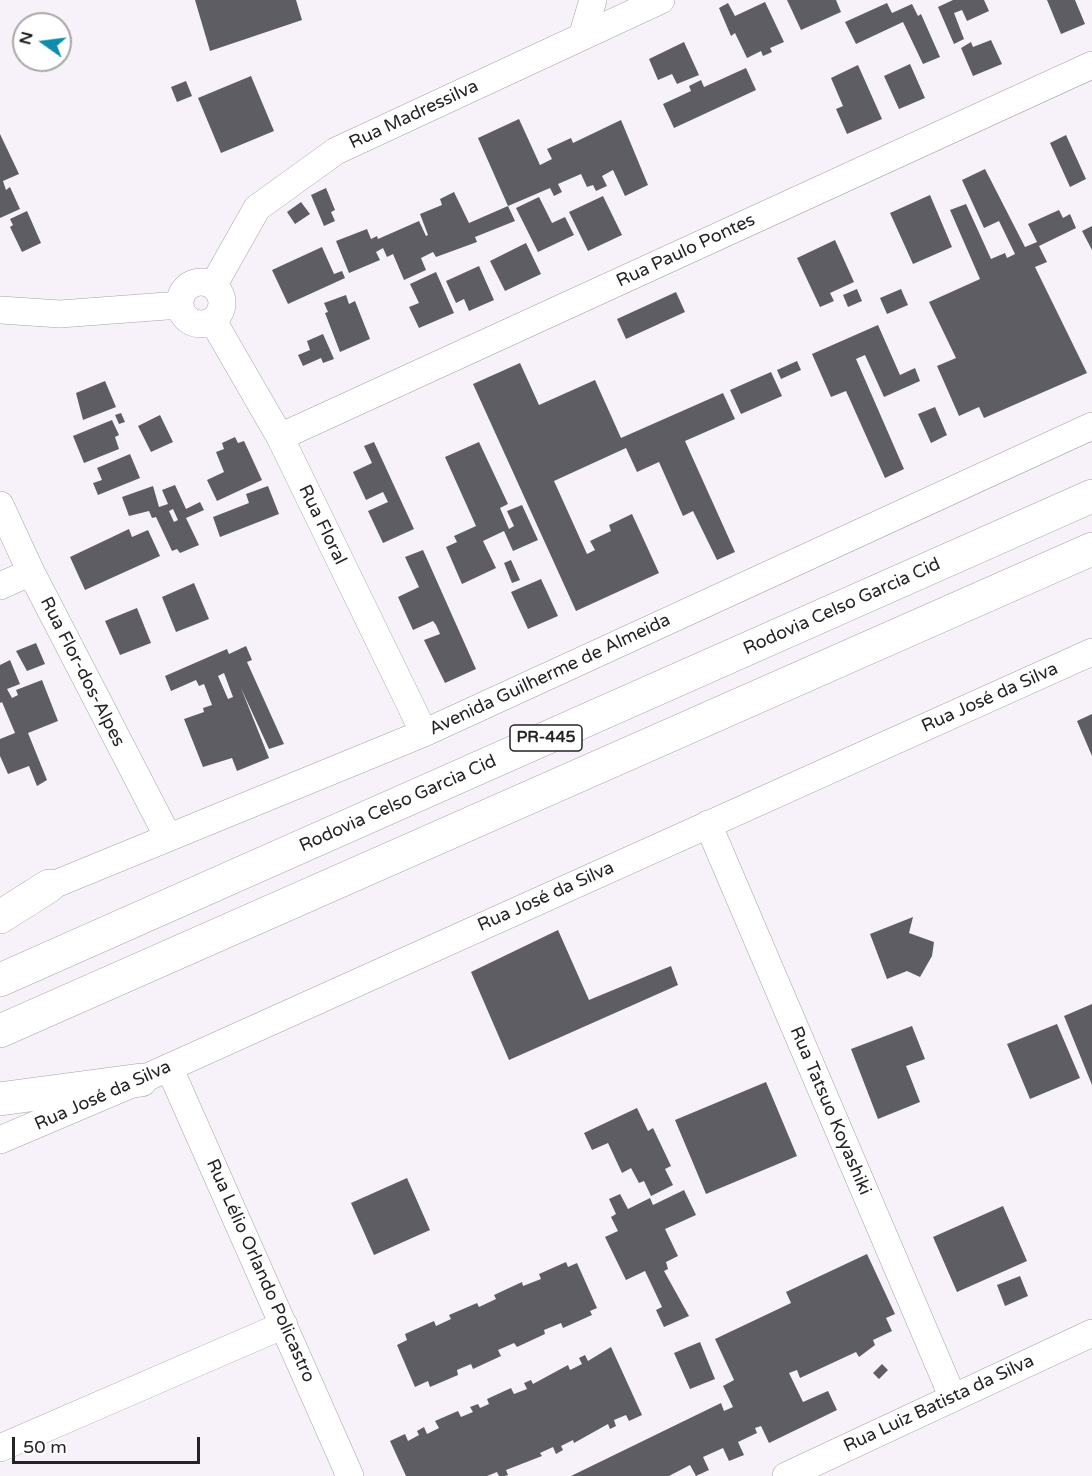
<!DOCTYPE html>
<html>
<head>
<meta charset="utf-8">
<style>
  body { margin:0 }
  #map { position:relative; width:1092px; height:1476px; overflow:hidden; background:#f7f2f9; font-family:"Varela Round",sans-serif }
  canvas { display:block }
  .north { position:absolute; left:12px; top:12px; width:60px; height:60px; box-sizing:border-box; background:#fff; border:2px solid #a8a7a8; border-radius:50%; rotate:284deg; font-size:16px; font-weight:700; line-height:24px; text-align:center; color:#252326 }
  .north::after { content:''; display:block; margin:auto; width:21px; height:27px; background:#0d8cad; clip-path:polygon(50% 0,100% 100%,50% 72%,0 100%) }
  .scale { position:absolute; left:12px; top:1437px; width:188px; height:27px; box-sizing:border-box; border:3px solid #252326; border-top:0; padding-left:8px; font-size:18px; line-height:21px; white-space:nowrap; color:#252326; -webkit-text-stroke:4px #fff; paint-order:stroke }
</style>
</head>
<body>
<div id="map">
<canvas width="1092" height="1476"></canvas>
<div class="north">N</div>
<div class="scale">50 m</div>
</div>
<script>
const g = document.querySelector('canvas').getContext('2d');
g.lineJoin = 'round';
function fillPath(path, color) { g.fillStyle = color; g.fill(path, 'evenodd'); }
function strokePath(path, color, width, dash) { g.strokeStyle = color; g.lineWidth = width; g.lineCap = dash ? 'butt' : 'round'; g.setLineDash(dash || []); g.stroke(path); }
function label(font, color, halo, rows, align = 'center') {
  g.font = font + ' "Varela Round",sans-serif'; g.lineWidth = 6; g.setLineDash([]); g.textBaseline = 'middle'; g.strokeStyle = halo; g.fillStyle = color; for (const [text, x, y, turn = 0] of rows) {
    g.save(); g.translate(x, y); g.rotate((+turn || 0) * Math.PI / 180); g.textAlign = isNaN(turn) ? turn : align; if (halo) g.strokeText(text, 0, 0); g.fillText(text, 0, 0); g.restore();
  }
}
fillPath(new Path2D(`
  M195,0H296L302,20L210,51Z
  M787,0H836L841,12L801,30Z
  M953,0H984L989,11L967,21L962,10L954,13L964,39L954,44L938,7Z
  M1047,0H1075L1085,24L1061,34Z
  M765,2L784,42L770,48L772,52L763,56L761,51L747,58L735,33L731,36L719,8L728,3L735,16Z
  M887,3L892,13L912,4L918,16L921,14L940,57L923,64L903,22L856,44L845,22Z
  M991,40L1002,64L973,76L961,48L971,42L973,47Z
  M684,42L699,75L677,84L672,74L658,80L649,59Z
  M910,64L925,98L899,109L884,76Z
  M858,65L882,119L847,134L836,109L843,106L831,78Z
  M746,68L756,90L674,128L663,104L691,91L689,86L701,80L704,87Z
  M251,76L274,131L221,153L198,98Z
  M186,81L192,96L177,102L171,87Z
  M519,119L540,165L552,159L547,149L571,138L573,143L621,120L648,185L625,196L613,170L602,176L607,186L596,191L593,185L587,187L581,174L558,184L562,192L554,196L550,188L508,206L478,138Z
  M0,134L19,174L3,181L6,190L10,187L20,209L0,218Z
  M1066,135L1086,179L1070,187L1050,143Z
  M985,169L1025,247L1037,242L1028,224L1059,210L1063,218L1070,214L1076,228L1039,246L1047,262L1035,267L1087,373L984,418L979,407L959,416L937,366L956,358L929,302L980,279L950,210L966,204L991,259L1005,253L1007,258L1015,254L999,221L984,228L962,180Z
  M326,188L335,210L331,212L335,221L324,226L311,195Z
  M454,192L469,223L508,206L515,221L475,237L477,242L436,257L433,252L421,258L426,270L404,280L393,254L387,257L383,248L376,252L380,260L349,273L336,241L367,229L371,239L377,236L378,239L419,221L426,236L428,235L420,214L442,205L440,199Z
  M930,195L952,247L913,264L890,213Z
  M603,196L622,235L588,251L569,212Z
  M539,197L552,223L565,217L574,235L538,252L516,208Z
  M301,202L310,214L295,224L287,212Z
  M27,211L41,243L22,252L10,227L13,225L10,219Z
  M1092,226V250L1082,231Z
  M835,240L854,282L830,293L834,301L820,307L797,258Z
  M526,243L541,274L505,291L490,261Z
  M322,247L334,274L342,271L345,278L288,304L272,270Z
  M479,266L494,300L469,311L464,299L456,303L446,281Z
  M436,272L454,313L419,328L409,307L419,303L410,284Z
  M857,289L862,301L848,307L843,295Z
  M901,289L908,305L887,314L880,298Z
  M676,292L685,312L626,339L617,319Z
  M346,295L349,304L355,301L370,339L340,352L325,313L328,312L324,303Z
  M878,325L900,375L915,368L920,381L884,397L865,355L856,359L904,469L885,478L846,391L831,397L812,354Z
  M323,334L334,359L323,363L321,358L303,366L298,355L310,350L307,341Z
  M797,361L801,370L781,379L777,370Z
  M520,363L539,405L595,380L621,438L723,393L735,419L685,441L735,552L717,560L693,511L683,516L659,462L637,472L626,448L554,481L587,554L595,550L590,541L611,531L609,525L632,514L659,573L576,611L473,384Z
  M771,372L782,396L741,414L730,390Z
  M105,381L116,407L83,420L76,393Z
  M935,407L947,435L931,443L918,414Z
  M121,413L125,422L119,424L115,415Z
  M160,415L173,442L151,452L138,426Z
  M112,420L119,435L115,437L119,449L84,463L73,436Z
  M235,437L238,443L244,441L262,480L217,501L207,480L224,472L216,452L224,449L222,443Z
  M374,442L414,529L383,543L368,511L388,502L383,492L366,500L353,472L372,463L364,446Z
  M479,442L508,504L500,508L509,529L514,526L507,511L522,505L538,540L513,551L504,531L483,541L496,568L462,584L446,547L457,542L454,536L476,526L445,457Z
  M130,454L140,478L98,495L93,483L102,480L97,468Z
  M175,485L186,509L200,502L204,510L186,518L199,545L180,553L177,549L172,551L156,517L152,518L149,511L129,516L122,497L153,486L159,507L168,504L162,490ZM173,509L178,520L174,522L169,511Z
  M268,486L279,514L220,537L213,517L249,503L246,494Z
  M129,529L132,537L148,530L160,556L85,590L70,557Z
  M423,550L476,669L445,683L424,640L440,634L436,625L433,621L413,630L398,597L419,587L405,557Z
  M511,560L520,580L512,583L504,563Z
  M541,579L558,616L528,629L511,592Z
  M194,583L209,619L176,632L162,597Z
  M137,608L151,643L120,655L105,621Z
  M36,643L45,664L27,671L16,651Z
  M246,646L252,660L247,662L284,744L269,749L241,688L269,758L237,771L232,758L203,767L184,719L204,712L203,708L212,705L204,684L199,686L196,680L171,691L165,676L227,649L229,654ZM224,673L233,697L228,699L218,676Z
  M10,660L20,684L7,689L12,698L18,695L16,690L42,680L58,721L28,733L47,780L37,786L29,766L8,774L0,756V739L15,733L2,702L0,703V665Z
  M1092,714V756L1077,721Z
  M913,917L909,933L934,942L932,956L920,977L907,971L887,979L870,934Z
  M558,930L589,1000L671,966L678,985L509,1060L471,972Z
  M1092,1004V1085L1064,1016Z
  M1057,1024L1080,1078L1030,1099L1007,1044Z
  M912,1026L925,1059L906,1066L920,1102L878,1119L851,1049Z
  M766,1082L797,1156L706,1194L675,1120Z
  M637,1108L648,1131L653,1128L671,1166L665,1169L673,1185L651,1196L644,1181L639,1183L631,1168L622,1173L608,1143L592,1150L584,1133Z
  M407,1178L430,1230L374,1255L351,1203Z
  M684,1190L696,1215L665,1229L678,1256L666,1262L668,1269L664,1271L689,1316L664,1327L656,1310L662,1307L645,1271L626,1280L605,1237L618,1231L611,1217L616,1214L609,1199L620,1194L628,1209L650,1198L653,1205Z
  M1003,1206L1027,1261L957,1292L933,1237Z
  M867,1254L895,1314L886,1318L892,1331L873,1340L875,1345L859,1357L856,1352L800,1378L797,1370L789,1373L803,1402L828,1391L837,1410L769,1443L761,1426L755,1428L757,1433L738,1442L744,1455L729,1461L723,1448L703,1457L709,1470L696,1476L690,1465L669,1476H571L721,1403L724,1411L733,1407L723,1386L734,1380L715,1339L791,1303L786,1292Z
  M566,1262L568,1267L577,1263L597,1308L590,1311L592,1315L563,1328L561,1323L544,1330L545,1334L517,1347L514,1343L498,1350L501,1356L473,1369L471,1364L457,1370L458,1375L430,1387L428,1381L415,1387L397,1345L407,1340L405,1334L434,1321L436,1326L451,1319L449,1315L477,1303L479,1307L496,1299L494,1295L522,1282L523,1286L541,1279L539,1274Z
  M1020,1276L1028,1296L1005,1306L997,1285Z
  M700,1342L715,1379L690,1389L674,1353Z
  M611,1347L642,1415L629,1421L626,1415L614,1420L616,1426L610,1429L608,1424L574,1443L573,1440L561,1446L563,1450L556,1454L553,1447L540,1453L542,1456L506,1470L508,1475L505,1476H499L497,1472L487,1476H406L390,1441L405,1434L408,1441L419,1435L417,1431L424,1427L427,1434L439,1428L435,1421L458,1411L461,1417L473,1412L470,1407L478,1404L480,1408L489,1404L487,1399L511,1388L514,1394L527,1389L524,1383L531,1380L533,1384L568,1365L570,1370L582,1364L579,1358L585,1355L588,1361Z
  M882,1364L888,1370L879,1379L873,1373Z`), '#5f5d64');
const minor = new Path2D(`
  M582,37L593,0
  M180 303a21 21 0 1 1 42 0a21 21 0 1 1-42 0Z
  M213,286L257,208L336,151L661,0
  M0,310L60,314L180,305
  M213,321L280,437L424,733
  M280,437L1092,65
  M0,505L31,572L168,837
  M0,586L31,572
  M708,824L953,1398
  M31,894L424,733L1092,426
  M169,1067L350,1476
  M0,1140L141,1080L1092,652
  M0,1448L284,1325
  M786,1476L1092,1333`);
const highway = new Path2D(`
  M0,917L49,886
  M0,980L1092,496
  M0,1031L1092,549
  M0,1099L141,1080`);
strokePath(minor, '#a7a2a9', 28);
strokePath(highway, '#a7a2a9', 34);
strokePath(minor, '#fff', 27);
strokePath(highway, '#fff', 33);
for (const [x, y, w] of [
  [546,738,72]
]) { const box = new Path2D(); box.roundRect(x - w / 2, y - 13, w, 26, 4.5); g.fillStyle = '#fff'; g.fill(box); strokePath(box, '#252326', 1.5); }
label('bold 16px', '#252326', null, [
  ["PR-445",546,738]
]);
label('18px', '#252326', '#fff', [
  ["Rua Madressilva",414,115,-25],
  ["Rua Paulo Pontes",686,251,-25],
  ["Rua Floral",322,525,64],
  ["Rodovia Celso Garcia Cid",842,607,-24],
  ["Rua Flor-dos-Alpes",82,672,63],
  ["Avenida Guilherme de Almeida",550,675,-25],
  ["Rua José da Silva",990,698,-24],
  ["Rodovia Celso Garcia Cid",398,804,-24],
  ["Rua José da Silva",546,897,-24],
  ["Rua José da Silva",103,1096,-24],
  ["Rua Tatsuo Koyashiki",830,1111,67],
  ["Rua Lélio Orlando Policastro",260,1271,66],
  ["Rua Luiz Batista da Silva",939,1404,-25]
]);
</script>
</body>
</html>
